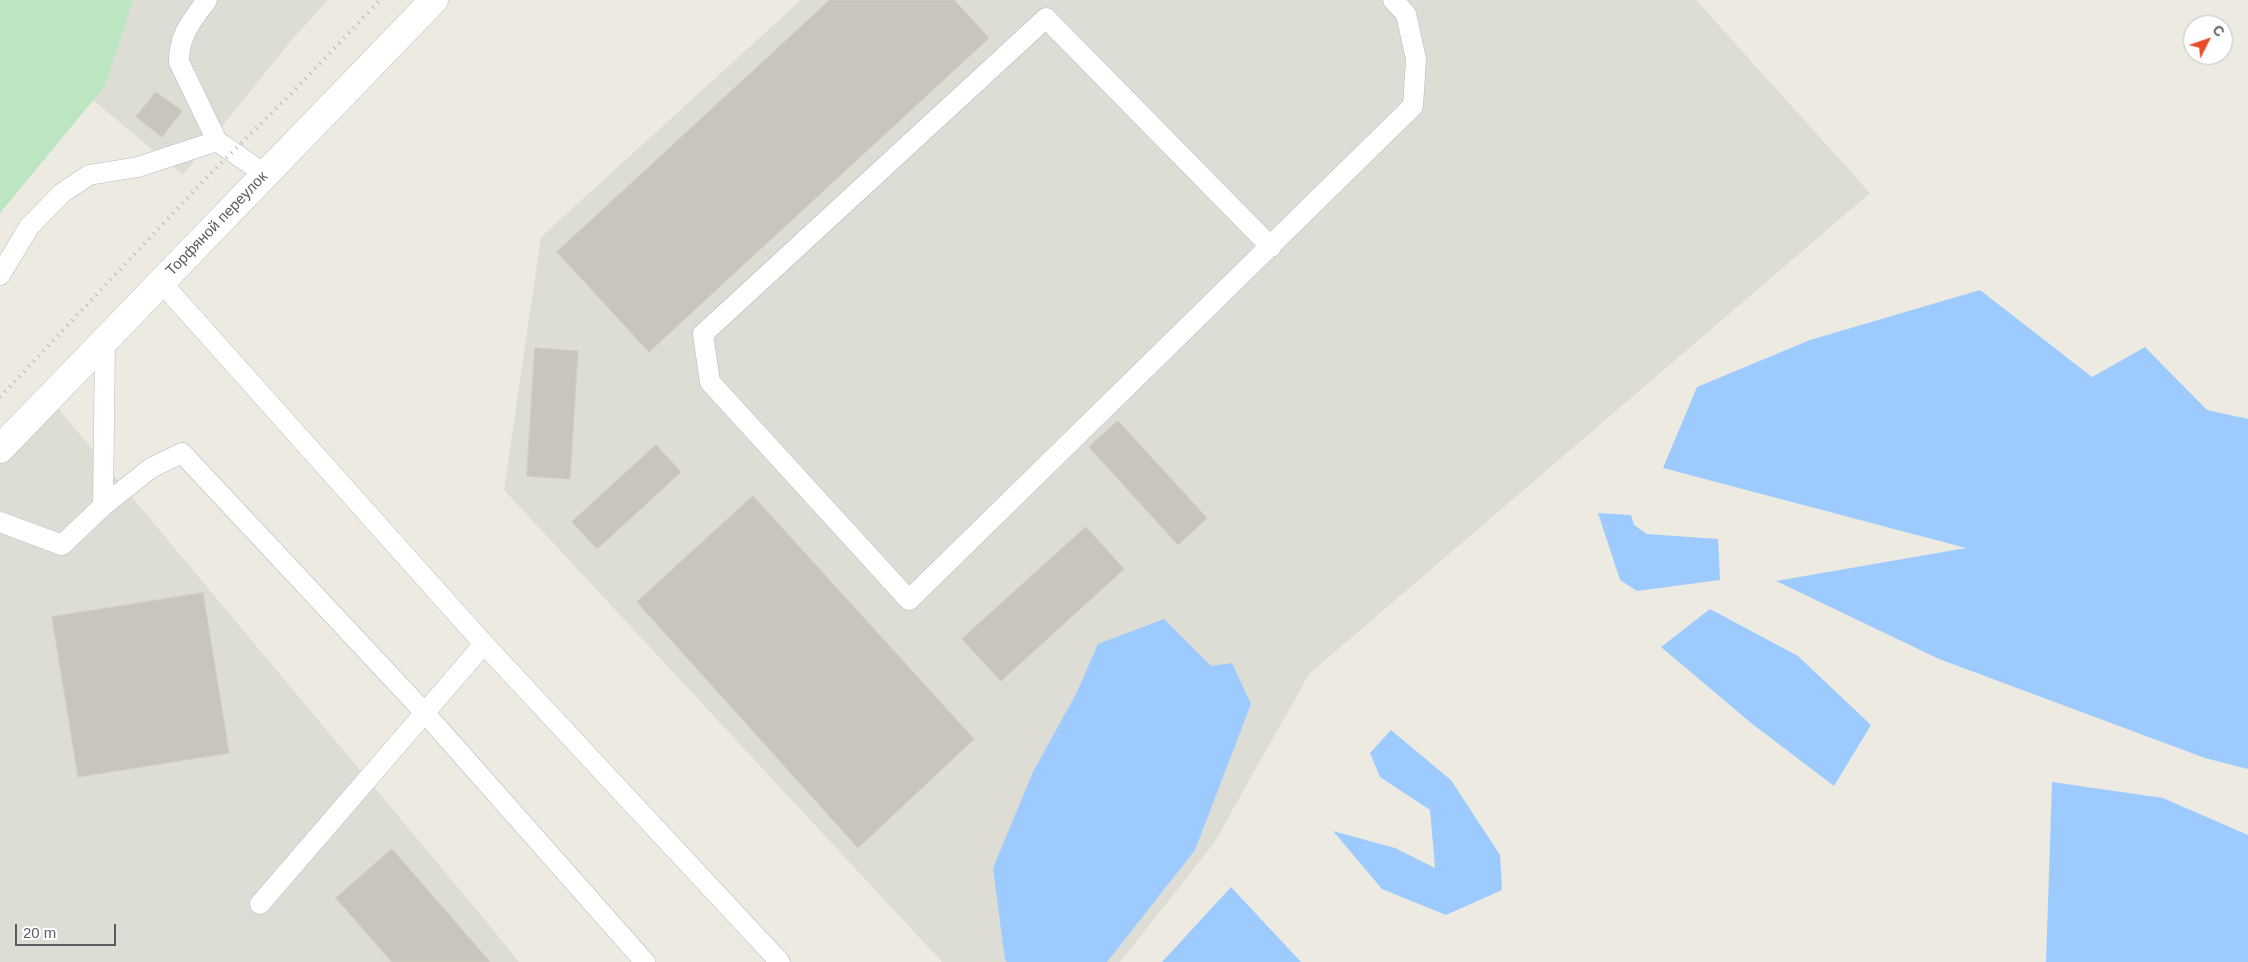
<!DOCTYPE html>
<html>
<head>
<meta charset="utf-8">
<style>
  body { margin:0 }
  #map { position:relative; width:2248px; height:962px; overflow:hidden; background:#edebe1; font-family:Arial,sans-serif }
  canvas { display:block }
  .north { position:absolute; left:2183px; top:15px; width:50px; height:50px; box-sizing:border-box; background:#fff; border:1px solid #bdbec0; border-radius:50%; rotate:49deg; font-size:14px; font-weight:700; line-height:20px; text-align:center; color:#595c62 }
  .north::after { content:''; display:block; margin:auto; width:18px; height:22px; background:#ea4c29; clip-path:polygon(50% 0,100% 100%,50% 72%,0 100%) }
  .scale { position:absolute; left:15px; top:924px; width:101px; height:22px; box-sizing:border-box; border:2px solid #595c62; border-top:0; padding-left:6px; font-size:15px; line-height:18px; white-space:nowrap; color:#595c62; -webkit-text-stroke:4px #fff; paint-order:stroke }
</style>
</head>
<body>
<div id="map">
<canvas width="2248" height="962"></canvas>
<div class="north">С</div>
<div class="scale">20 m</div>
</div>
<script>
const g = document.querySelector('canvas').getContext('2d');
g.lineJoin = 'round';
function fillPath(path, color) { g.fillStyle = color; g.fill(path, 'evenodd'); }
function strokePath(path, color, width, dash) { g.strokeStyle = color; g.lineWidth = width; g.lineCap = dash ? 'butt' : 'round'; g.setLineDash(dash || []); g.stroke(path); }
function label(font, color, halo, rows, align = 'center') {
  g.font = font + ' Arial,sans-serif'; g.lineWidth = 4.5; g.setLineDash([]); g.textBaseline = 'middle'; g.strokeStyle = halo; g.fillStyle = color; for (const [text, x, y, turn = 0] of rows) {
    g.save(); g.translate(x, y); g.rotate((+turn || 0) * Math.PI / 180); g.textAlign = isNaN(turn) ? turn : align; if (halo) g.strokeText(text, 0, 0); g.fillText(text, 0, 0); g.restore();
  }
}
fillPath(new Path2D(`
  M133,0H328L290,42L183,175L93,100L105,86Z
  M801,0H1696L1870,193L1309,674L1214,843L1120,962H942L504,490L541,237Z
  M46,394L490,926L519,962H0V437Z`), '#dddcd5');
fillPath(new Path2D(`
  M0,0H133L105,86L0,213Z`), '#bce5c1');
fillPath(new Path2D(`
  M1980,290L2092,377L2145,347L2207,410L2248,419V769L2205,758L1939,659L1776,581L1966,548L1663,468L1697,387L1810,340Z
  M1598,513L1631,515L1634,525L1647,534L1718,539L1720,580L1637,591L1620,580Z
  M1710,609L1798,656L1871,725L1834,786L1751,723L1661,647Z
  M1164,619L1211,666L1232,663L1251,704L1195,850L1107,962H1007L1005,960L993,868L1033,772L1077,692L1098,644Z
  M1391,730L1451,780L1500,855L1502,890L1446,915L1382,889L1333,831L1395,848L1435,868L1430,810L1380,777L1370,753Z
  M2052,782L2163,798L2248,835V962H2046Z
  M1231,887L1301,962H1162Z`), '#9ecbff');
const building = new Path2D(`
  M830,0H954L989,38L649,352L557,252Z
  M156,92L182,111L162,137L136,117Z
  M535,348L578,351L570,479L527,476Z
  M1118,421L1207,518L1178,545L1089,447Z
  M656,445L681,472L597,549L572,522Z
  M753,496L974,739L858,848L637,602Z
  M1086,527L1124,569L1001,681L962,639Z
  M203,593L229,753L78,777L52,617Z
  M392,849L490,962H392L336,898Z`);
fillPath(building, '#c7c5be');
strokePath(building, '#d1cdbf', 1);
const service = new Path2D(`
  M207,0C192,21 179,34 179,62L217,141
  M1271,247L1046,18L703,334L710,382L909,600L1413,106L1416,59L1406,14L1393,0
  M0,275L29,227L62,193L89,175L138,167L217,141L266,175
  M161,282L484,644L780,962
  M103,506L151,468L182,453L424,712L645,962
  M0,522L62,545L103,506L105,341
  M260,904L484,644`);
const minor = new Path2D(`
  M0,449L434,0`);
strokePath(service, '#b6b8be', 21);
strokePath(minor, '#b6b8be', 29);
strokePath(service, '#fff', 20);
strokePath(minor, '#fff', 28);
strokePath(new Path2D(`
  M0,397L211,173L292,93L380,0`), '#b4b5b5', 4, [1, 6]);
label('15px', '#595c62', '#fff', [
  ["Торфяной переулок",217,224,-46]
]);
</script>
</body>
</html>
